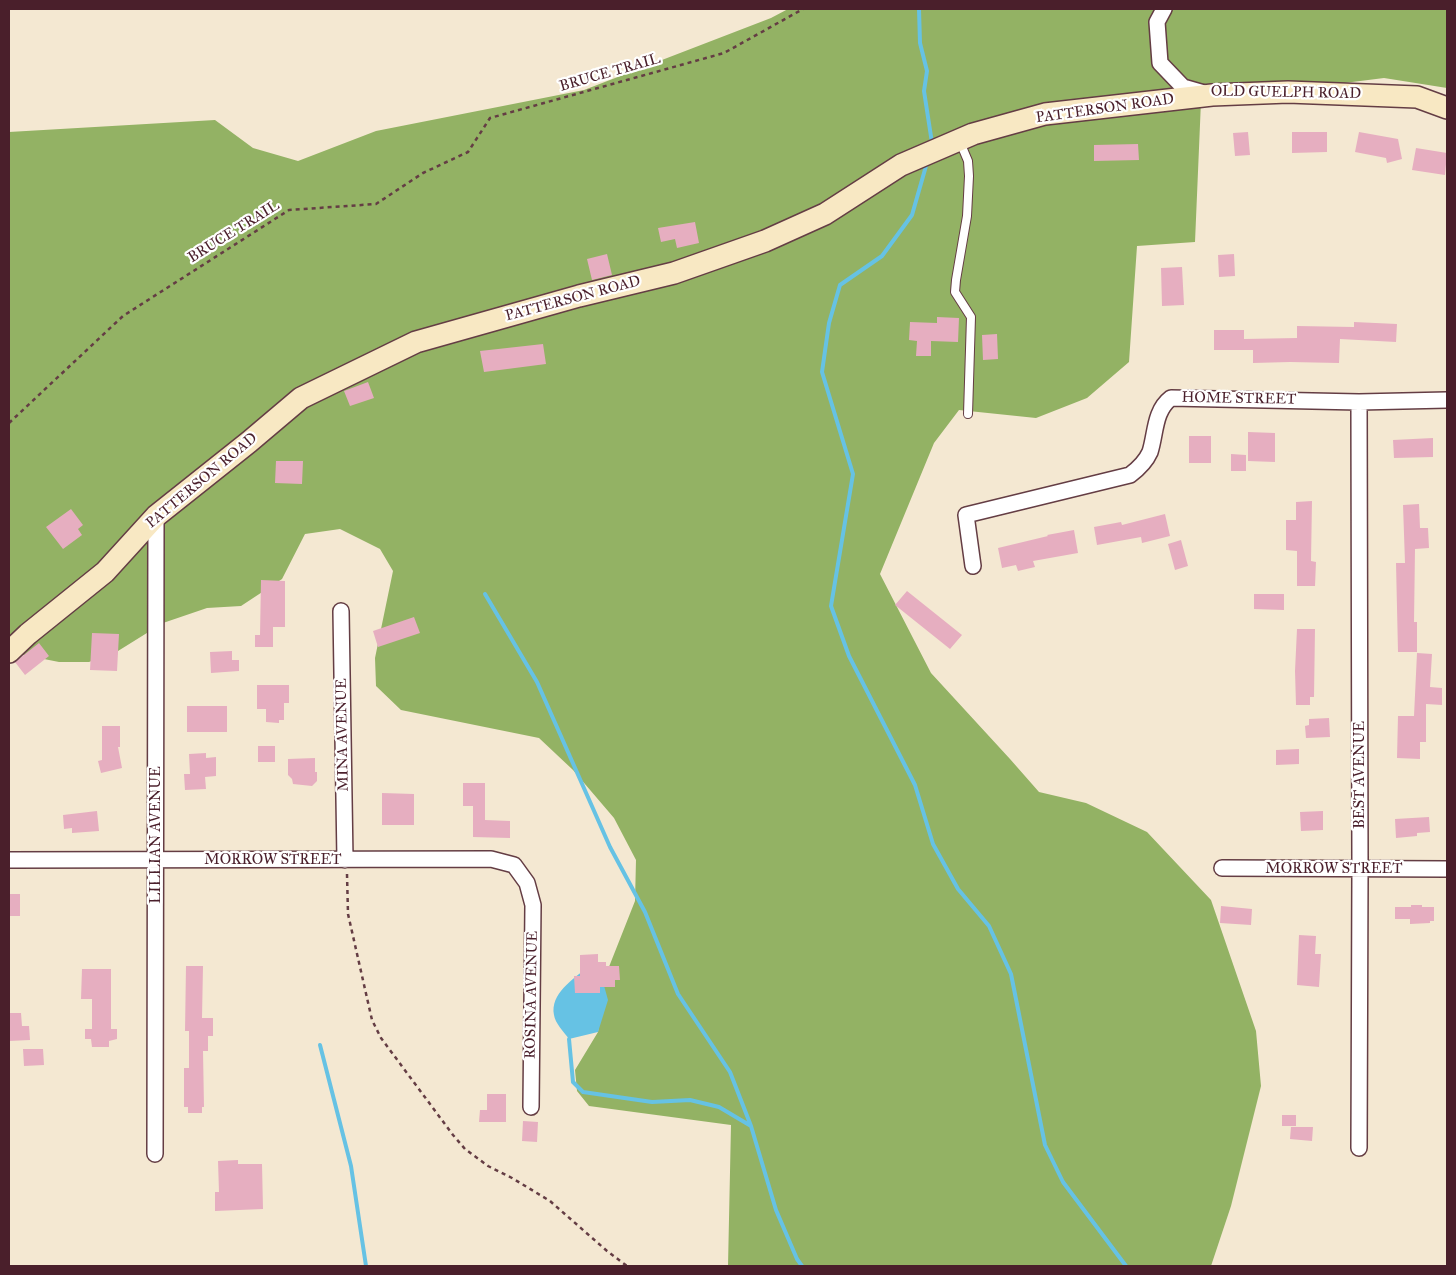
<!DOCTYPE html>
<html>
<head>
<meta charset="utf-8">
<style>
  body { margin:0 }
  #map { position:relative; width:1456px; height:1275px; overflow:hidden; background:#f4e8d2; font-family:"IM FELL Great Primer",serif }
  canvas { display:block }
  .frame { position:absolute; inset:0; border:10px solid #4a1f2b; pointer-events:none }
</style>
</head>
<body>
<div id="map">
<canvas width="1456" height="1275"></canvas>
<div class="frame"></div>
</div>
<script>
const g = document.querySelector('canvas').getContext('2d');
g.lineJoin = 'round';
function fillPath(path, color) { g.fillStyle = color; g.fill(path, 'evenodd'); }
function strokePath(path, color, width, dash) { g.strokeStyle = color; g.lineWidth = width; g.lineCap = dash ? 'butt' : 'round'; g.setLineDash(dash || []); g.stroke(path); }
function label(font, color, halo, rows, align = 'center') {
  g.font = font + ' "IM FELL Great Primer",serif'; g.lineWidth = 4.5; g.setLineDash([]); g.textBaseline = 'middle'; g.strokeStyle = halo; g.fillStyle = color; for (const [text, x, y, turn = 0] of rows) {
    g.save(); g.translate(x, y); g.rotate((+turn || 0) * Math.PI / 180); g.textAlign = isNaN(turn) ? turn : align; if (halo) g.strokeText(text, 0, 0); g.fillText(text, 0, 0); g.restore();
  }
}
fillPath(new Path2D(`
  M788,9H1447V88L1384,78L1201,101L1195,242L1137,246L1129,362L1087,398L1036,418L959,410L934,443L880,574L931,673L1010,759L1039,792L1086,803L1147,832L1211,900L1256,1031L1261,1086L1231,1206L1211,1266H728L731,1125L589,1106L577,1091L575,1070L598,1032L603,982L635,901L636,860L614,818L573,770L539,738L401,710L376,686L375,658L393,571L380,549L340,529L305,534L282,579L241,606L207,608L163,623L118,651L89,662H59L9,652V132L215,120L253,148L298,161L376,131L584,90L771,18Z`), '#93b264');
fillPath(new Path2D(`
  M587,968L603,982L608,1000L598,1032L569,1039C564,1032 555,1023 554,1015C550,994 573,979 587,968Z`), '#66c2e4');
strokePath(new Path2D(`
  M919,9L920,43L927,71L924,91L932,143
  M926,166L912,215L882,256L840,285L829,323L822,372L853,474L831,606L849,656L915,785L933,844L958,889L989,926L1011,974L1045,1145L1063,1182L1126,1266
  M485,594L537,682L610,847L645,912L678,994L730,1072L751,1126L776,1210L797,1259L802,1266
  M569,1039L573,1082L583,1092L652,1102L690,1100L719,1107L751,1126
  M320,1045L351,1166L366,1266`), '#66c2e4', 4);
fillPath(new Path2D(`
  M1248,132L1250,155L1235,156L1233,133Z
  M1292,132H1327V152L1292,153Z
  M1359,132L1398,139L1402,159L1387,163L1386,158L1355,152Z
  M1138,144L1139,160L1094,161V145Z
  M1416,148L1447,153L1445,175L1412,170Z
  M695,222L699,243L677,248L675,239L661,242L658,228Z
  M607,254L612,275L592,280L587,259Z
  M1234,254L1235,276L1219,277L1218,255Z
  M1182,267L1184,305L1162,306L1161,268Z
  M937,317L959,318L958,342L931,341V356H916L917,341L909,340L910,322L937,323Z
  M1354,322L1397,324L1396,342L1340,339L1339,363L1290,362L1253,363V350H1214V330H1244V339L1297,338V326L1354,327Z
  M997,334L998,359L983,360L982,335Z
  M543,344L546,364L484,372L480,351Z
  M368,382L374,398L350,406L344,391Z
  M1248,432L1275,433V462L1248,461Z
  M1189,436H1211V463H1189Z
  M1433,438V457L1394,458L1393,440Z
  M1231,454L1246,455V471H1231Z
  M276,461H303L302,484L275,483Z
  M1312,501L1311,561L1316,562L1315,586H1297V551L1286,550V520H1296V502Z
  M1419,504L1420,528H1428L1429,548L1415,549L1414,622H1417V652H1398L1396,563H1405L1403,505Z
  M71,509L83,525L78,529L82,535L63,549L46,527Z
  M1165,514L1170,536L1142,543L1141,537L1097,545L1094,527L1121,522L1122,525Z
  M1074,530L1078,553L1033,561L1035,567L1018,571L1016,565L1002,568L998,548L1048,536L1047,535Z
  M1181,540L1188,566L1175,570L1168,544Z
  M261,580L285,581V627H273V647H255V635H260Z
  M907,591L962,635L950,649L895,605Z
  M1254,594H1284V610L1254,609Z
  M414,617L420,633L378,647L373,631Z
  M1297,629H1315L1314,697H1310V705H1296L1295,671Z
  M92,633L119,634L117,671L90,670Z
  M39,643L49,656L25,675L15,662Z
  M232,651V660H239V671L211,673L210,652Z
  M1417,653L1432,654L1430,687L1442,688V705L1426,704V742H1420V759L1397,758L1398,716H1414Z
  M257,685H289V703H284V720H279V723L266,722V709H257Z
  M187,706H227V732H187Z
  M1329,718L1330,737L1306,738L1305,726L1309,725V719Z
  M102,726H120V747H118L122,768L101,773L98,761L102,760Z
  M258,746H275V762H258Z
  M1299,749V764L1276,765V750Z
  M206,753V758L216,757V776L205,777L206,789L185,790L184,774H190L189,754Z
  M315,758V772H317V781L312,786L293,784L292,779L288,775V759Z
  M463,783H485V820L510,821V838L473,837V806H463Z
  M382,793L414,794V825H382Z
  M97,811L99,831L72,833V828L64,829L63,815Z
  M1323,811V830L1301,831L1300,812Z
  M1429,817L1430,832L1417,833V836L1396,838L1395,819Z
  M9,894H20V916H9Z
  M1411,905H1422V907H1434V921H1430V923L1410,924V919H1395V907H1411Z
  M1221,906L1252,909L1251,925L1220,923Z
  M1299,935L1316,936L1315,954H1321L1319,987L1297,985Z
  M598,954V962H606V966H619L620,980H615V987H600V993H575L574,976H580V955Z
  M186,966H203L202,1018H213V1036H208V1051H203L204,1107H202V1113H188V1107H184V1068H189V1031H185Z
  M82,969H111V1029H117V1039L109,1041V1047H92L91,1039H85V1029H92V999H81Z
  M9,1013H21L22,1026H29L30,1040L9,1041Z
  M23,1049H43L44,1065L24,1066Z
  M487,1094H506V1122H479L480,1110H487Z
  M1282,1115H1296V1126H1282Z
  M523,1121L538,1122L537,1142L522,1141Z
  M1291,1127H1313L1312,1141L1290,1139Z
  M238,1160V1164H262L263,1209L215,1211V1192H219L218,1161Z`), '#e6aec0');
const lane = new Path2D(`
  M960,142L968,161L969,176L967,216L956,280L955,292L971,317L968,414`);
const street = new Path2D(`
  M1164,9L1157,22L1160,63L1183,87L1204,93
  M973,566L966,515L1130,475C1138,469 1146,461 1150,452C1156,433 1154,411 1171,398L1359,402L1447,400
  M341,611L345,860
  M9,860L491,859L514,865L527,883L533,905L531,1107
  M1222,868L1447,869
  M1359,1148L1360,870L1359,402
  M155,1154L156,516`);
const secondary = new Path2D(`
  M9,652L28,634L105,572L156,516L249,442L301,398L416,342L579,296L674,273L765,241L825,214L901,165L973,134L1045,114L1212,95L1288,92L1417,97L1447,108`);
strokePath(lane, '#643d44', 10);
strokePath(street, '#643d44', 18);
strokePath(secondary, '#643d44', 24);
strokePath(new Path2D(`
  M9,423L123,316L289,210L376,204L423,173L468,152L490,118L724,53L803,9
  M347,874L348,914L372,1020L381,1038L453,1135L465,1149L488,1166L512,1178L550,1201L607,1251L627,1266`), '#643d44', 2.5, [4, 4]);
strokePath(lane, '#fff', 8);
strokePath(street, '#fff', 15);
strokePath(secondary, '#f8e8c3', 21);
label('15px', '#4a1f2b', '#fff', [
  ["BRUCE TRAIL",610,73,-16],
  ["OLD GUELPH ROAD",1286,93,1],
  ["PATTERSON ROAD",1105,109,-8],
  ["BRUCE TRAIL",234,232,-32],
  ["PATTERSON ROAD",573,299,-15],
  ["HOME STREET",1239,399,1],
  ["PATTERSON ROAD",202,481,-40],
  ["MINA AVENUE",343,735,-91],
  ["BEST AVENUE",1360,775,-90],
  ["LILLIAN AVENUE",156,835,-90],
  ["MORROW STREET",273,860],
  ["MORROW STREET",1334,869],
  ["ROSINA AVENUE",532,995,-89]
]);
</script>
</body>
</html>
